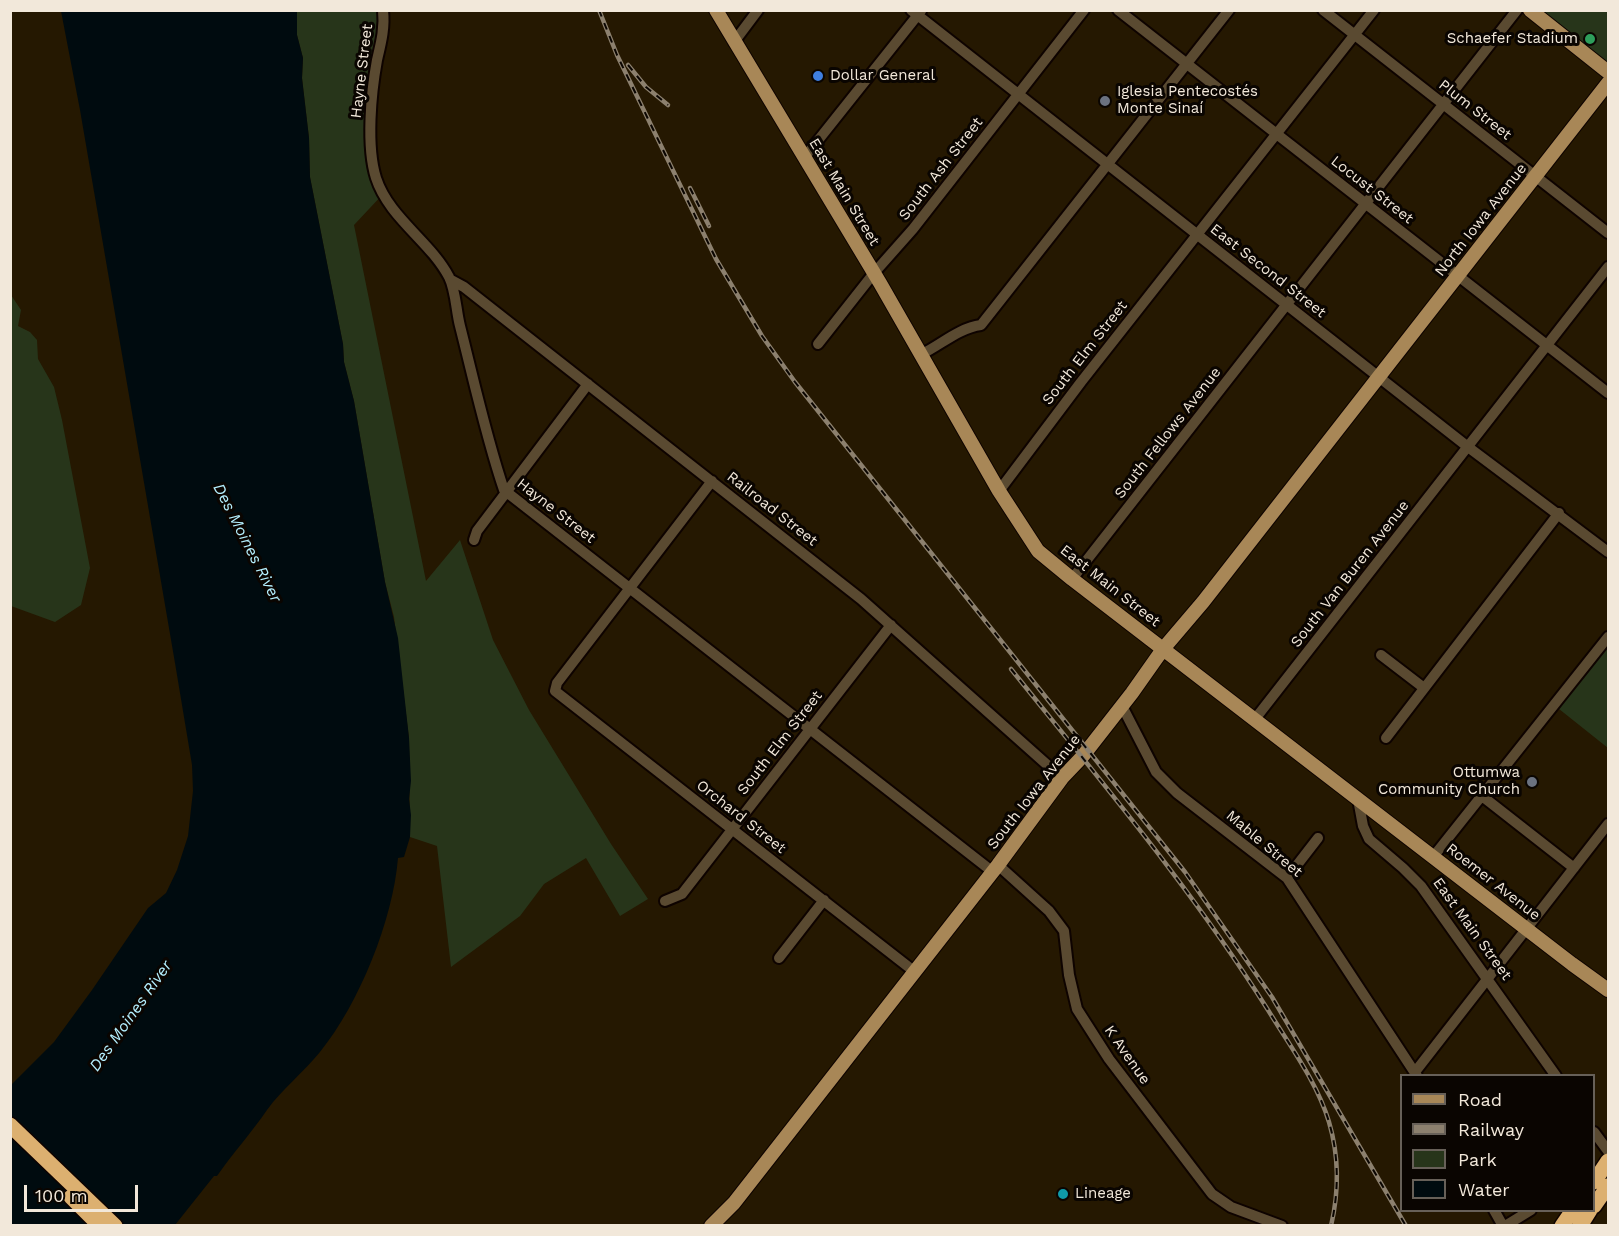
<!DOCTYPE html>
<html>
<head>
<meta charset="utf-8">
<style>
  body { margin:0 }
  #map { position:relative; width:1619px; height:1236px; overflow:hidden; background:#251801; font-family:"Work Sans",sans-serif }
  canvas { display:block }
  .frame { position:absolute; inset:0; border:12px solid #f2e8da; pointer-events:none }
  .legend { position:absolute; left:1400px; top:1074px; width:195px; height:138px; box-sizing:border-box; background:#0a0501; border:2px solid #676058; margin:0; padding:8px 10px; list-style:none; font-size:18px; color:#f2e8da }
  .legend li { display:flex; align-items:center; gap:12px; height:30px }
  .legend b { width:30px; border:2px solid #676058 }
  .scale { position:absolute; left:24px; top:1185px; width:114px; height:27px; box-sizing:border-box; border:3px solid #f2e8da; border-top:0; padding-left:8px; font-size:18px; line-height:21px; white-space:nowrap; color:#f2e8da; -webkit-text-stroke:4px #0a0501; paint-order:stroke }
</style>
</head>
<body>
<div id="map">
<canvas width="1619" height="1236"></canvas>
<div class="frame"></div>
<ul class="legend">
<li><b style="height:8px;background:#a88757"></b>Road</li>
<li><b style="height:8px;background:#8c806e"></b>Railway</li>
<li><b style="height:16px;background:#27351a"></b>Park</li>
<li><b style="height:16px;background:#000b0f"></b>Water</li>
</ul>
<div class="scale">100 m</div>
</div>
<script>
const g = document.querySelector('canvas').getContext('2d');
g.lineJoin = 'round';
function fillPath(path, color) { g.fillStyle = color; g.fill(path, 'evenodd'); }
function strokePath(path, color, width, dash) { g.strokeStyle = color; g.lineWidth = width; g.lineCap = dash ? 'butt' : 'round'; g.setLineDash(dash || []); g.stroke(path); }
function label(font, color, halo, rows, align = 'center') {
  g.font = font + ' "Work Sans",sans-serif'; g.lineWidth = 6; g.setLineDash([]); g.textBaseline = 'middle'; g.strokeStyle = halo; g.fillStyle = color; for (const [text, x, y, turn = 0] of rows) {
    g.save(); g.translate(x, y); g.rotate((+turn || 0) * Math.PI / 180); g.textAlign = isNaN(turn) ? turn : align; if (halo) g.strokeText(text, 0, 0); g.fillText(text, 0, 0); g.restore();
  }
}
fillPath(new Path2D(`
  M297,10L383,11L370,135L384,193L354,225L426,581L460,540L493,640L529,710L611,844L648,899L620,916L586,858L544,884L520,916L451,967L437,846L410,837L409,738L394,617L385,582L354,401L344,362L343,344L310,177L309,138L302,78L303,58L297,35Z
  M1536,11H1608V67Z
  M11,295L21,310L18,326L30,332L37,340L38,359L54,387L62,420L90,568L81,605L55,622L11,606Z
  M1608,637V748L1554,705Z`), '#27351a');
fillPath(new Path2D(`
  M61,11H297V35L303,58L302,78L309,138L310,177L343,344L344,362L354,401L385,582L398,638L409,738L411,781L409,799L411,815L410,837L404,857L398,858C393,920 359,1004 320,1052C304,1072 282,1089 267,1110C252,1132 233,1153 217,1176H214L175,1225L11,1226V1085L54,1042L92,990L148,908L166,893L177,870L188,836L193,791L192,765L175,663L80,110Z`), '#000b0f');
const minor = new Path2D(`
  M383,10C385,28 381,43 377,60C371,93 366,146 376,178C389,218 430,241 449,277C456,291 456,311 460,326C474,381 486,437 504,490L993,872
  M911,10L1468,447L1608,552
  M1118,10L1608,393
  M1323,10L1608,233
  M734,42L758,10
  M804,158L921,11
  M451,280L464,287L861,599L1062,778
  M818,344L874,273L913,229L1084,10
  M922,354C942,344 959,328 981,325L1229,10
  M712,481L557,683L555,691L915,972
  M999,491L1081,382L1374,10
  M474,540L477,531L588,384
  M1072,579L1517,10
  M1381,655L1424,688
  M1122,706L1156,772L1177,793L1287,878L1417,1076
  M1255,719L1608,267
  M1386,738L1559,513
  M1482,796L1574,868
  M1358,799L1363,826L1369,839L1403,868L1421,886L1556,1076
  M1433,857L1608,637
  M998,865L1049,911L1064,931L1069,975L1077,1009L1109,1059L1212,1194L1231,1207L1282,1226
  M1287,878L1318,838
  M665,901L682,894L891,625
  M779,958L824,900
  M1415,1072L1608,824
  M1594,1132L1608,1151
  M1494,1210L1503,1226
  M1505,1226L1531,1210`);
const major = new Path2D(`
  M716,10L880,283L999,491L1038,551L1072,579L1572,964L1608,990
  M1530,10L1608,72
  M711,1226L734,1203L998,865L1062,778L1082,757L1132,693L1163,649L1203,602L1608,83`);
const highway = new Path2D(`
  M10,1125L115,1226
  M1594,1182L1608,1161
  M71,1197L100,1226
  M1594,1206L1608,1186
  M1562,1226L1573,1210
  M1580,1226L1590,1210`);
strokePath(minor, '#0e0300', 14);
strokePath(major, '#0e0300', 16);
strokePath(highway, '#0e0300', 18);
strokePath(minor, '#5a4a31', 10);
strokePath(major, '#a88757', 14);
strokePath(highway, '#dcb070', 15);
const rail = new Path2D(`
  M599,10L617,55L716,259L762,336L795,382L1185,872L1272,997L1406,1226
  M628,65L646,87L668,105
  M690,188L709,226
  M1011,669C1100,780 1192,889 1268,1010C1290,1046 1317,1082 1329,1122C1339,1156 1339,1192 1331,1226`);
strokePath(rail, '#8c806e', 4.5);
strokePath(rail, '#0a0501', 2, [7]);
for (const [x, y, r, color] of [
  [1590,39,6,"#2e9e5b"],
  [818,76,6,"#3f7fe0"],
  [1105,101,6,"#6b7280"],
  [1532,782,6,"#6b7280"],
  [1063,1194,6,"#0f9aa8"]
]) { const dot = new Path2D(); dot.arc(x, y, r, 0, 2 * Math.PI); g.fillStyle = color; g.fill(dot); strokePath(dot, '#0a0501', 2); }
label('15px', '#f2e8da', '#0a0501', [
  ["Schaefer Stadium",1578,39,"right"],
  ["Dollar General",830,76],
  ["Iglesia Pentecostés",1117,92],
  ["Monte Sinaí",1117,109],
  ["Ottumwa",1520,773,"right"],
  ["Community Church",1520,790,"right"],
  ["Lineage",1075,1194]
], 'left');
label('15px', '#f2e8da', '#0a0501', [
  ["Hayne Street",362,71,-83],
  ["Plum Street",1475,110,38],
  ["South Ash Street",941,169,-52],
  ["Locust Street",1372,190,38],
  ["East Main Street",844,192,59],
  ["North Iowa Avenue",1481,220,-52],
  ["East Second Street",1268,271,38],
  ["South Elm Street",1085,353,-52],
  ["South Fellows Avenue",1168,433,-52],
  ["Railroad Street",772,509,38],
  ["Hayne Street",556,511,38],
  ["South Van Buren Avenue",1350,574,-52],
  ["East Main Street",1110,586,38],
  ["South Elm Street",780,743,-52],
  ["South Iowa Avenue",1034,792,-52],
  ["Orchard Street",741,817,38],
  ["Mable Street",1264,844,40],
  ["Roemer Avenue",1493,882,38],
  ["East Main Street",1472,929,54],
  ["K Avenue",1127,1055,55]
]);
label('italic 16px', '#b5f0ff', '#0a0501', [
  ["Des Moines River",247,543,63],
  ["Des Moines River",131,1016,-55]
]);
</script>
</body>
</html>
